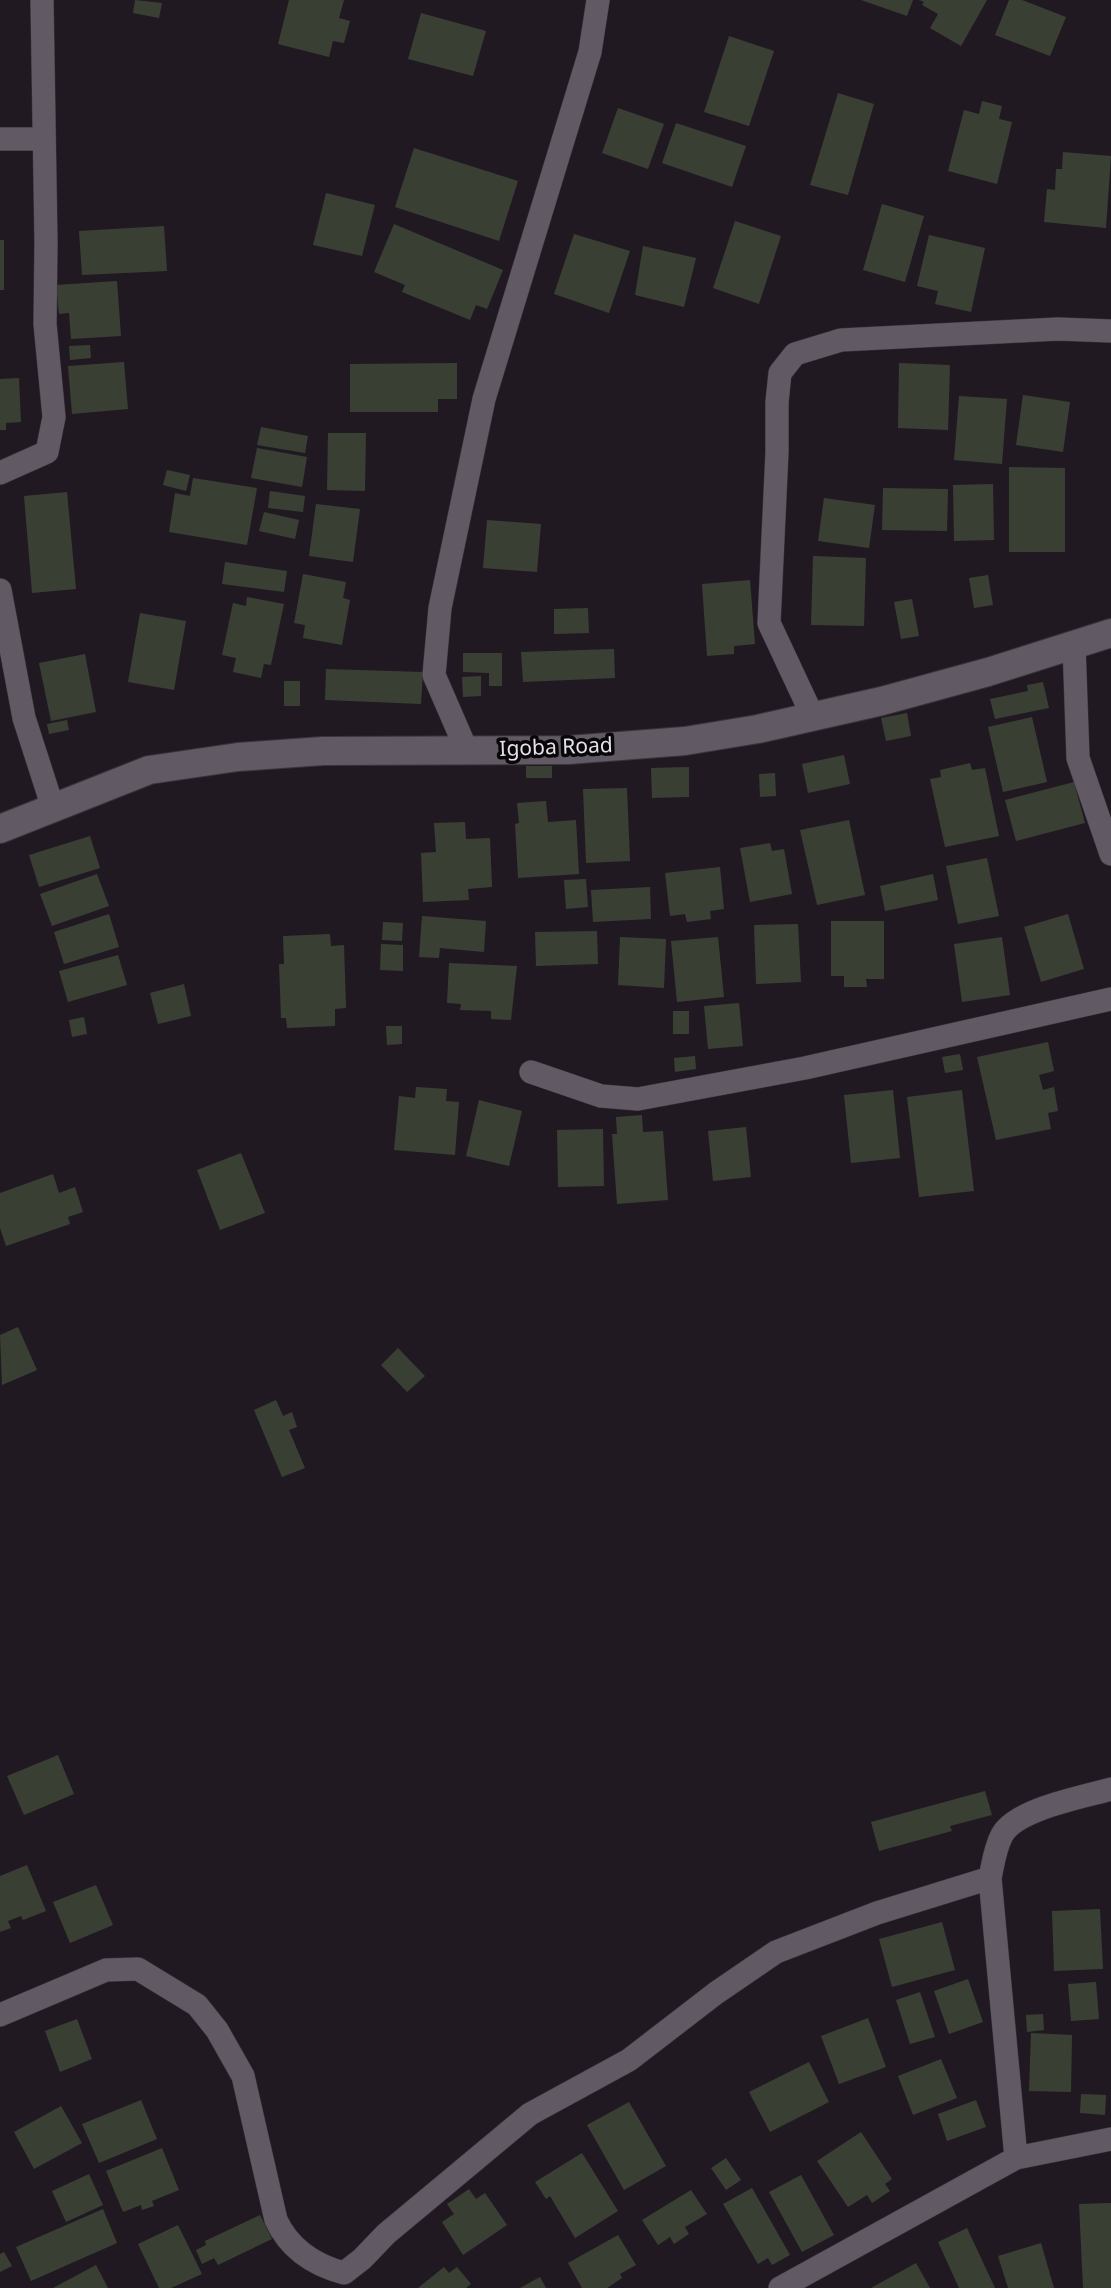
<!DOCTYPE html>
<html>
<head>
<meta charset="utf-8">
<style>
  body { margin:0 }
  canvas { display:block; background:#201922 }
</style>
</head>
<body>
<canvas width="1111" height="2288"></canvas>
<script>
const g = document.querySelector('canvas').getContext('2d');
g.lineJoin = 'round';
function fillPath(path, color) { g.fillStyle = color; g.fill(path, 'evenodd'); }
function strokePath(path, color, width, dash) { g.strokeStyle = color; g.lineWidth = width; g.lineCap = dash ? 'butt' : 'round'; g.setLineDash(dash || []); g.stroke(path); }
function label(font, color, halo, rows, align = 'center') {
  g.font = font + ' "Noto Sans",sans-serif'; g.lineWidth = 7; g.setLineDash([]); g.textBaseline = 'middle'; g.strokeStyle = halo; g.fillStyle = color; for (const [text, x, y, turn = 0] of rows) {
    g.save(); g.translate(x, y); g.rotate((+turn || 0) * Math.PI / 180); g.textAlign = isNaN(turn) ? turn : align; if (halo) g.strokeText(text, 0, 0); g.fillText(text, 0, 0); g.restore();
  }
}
fillPath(new Path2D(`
  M135,0L162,3L159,18L133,13Z
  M289,0H344L339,18L350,21L344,43L333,41L329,57L278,44Z
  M861,0H913L907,16Z
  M919,0H987L961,46L930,28L938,14L922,5L924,2Z
  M1009,0H1022L1066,17L1050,56L995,35Z
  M421,13L486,31L473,76L408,59Z
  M729,36L774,51L749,126L704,112Z
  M838,93L874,104L848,195L810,185Z
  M982,101L1002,106L999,119L1012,122L997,184L948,171L964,110L979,114Z
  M618,108L664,124L648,169L602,153Z
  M676,123L746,146L732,187L662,163Z
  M414,148L518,181L499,241L395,207Z
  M1063,152L1111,156L1106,228L1044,222L1047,189L1055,190L1056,169H1062Z
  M326,193L375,205L362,256L313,245Z
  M882,204L924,216L905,282L863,270Z
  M735,221L781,236L759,304L713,288Z
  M394,224L503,270L487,309L476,305L470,320L402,292L405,285L374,272Z
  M164,226L167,271L82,275L79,231Z
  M574,234L630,251L609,313L554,294Z
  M929,235L985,248L971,312L935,304L938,291L917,286Z
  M0,240H4V290H0Z
  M643,246L696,258L684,307L635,295Z
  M117,281L121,336L71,339L69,313L59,314L56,285Z
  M90,345L91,358L70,360L69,346Z
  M124,362L128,409L72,414L68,366Z
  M457,363V399H438V412H350V364Z
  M899,363L950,365L948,430L898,428Z
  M19,378L21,422L6,423V430H0V379Z
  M1023,395L1070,402L1063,452L1016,445Z
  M959,396L1007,399L1002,464L954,460Z
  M261,427L308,436L305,453L257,445Z
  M328,433H366L365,491L327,490Z
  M257,448L307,457L302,487L251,478Z
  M1009,467L1065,468V552H1009Z
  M167,470L190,475L186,491L163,485Z
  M193,478L257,488L247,545L169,532L175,493L190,496Z
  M993,484L994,540L954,541L953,485Z
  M883,488L948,489L947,531L882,530Z
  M270,491L305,496L303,512L268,508Z
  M67,492L76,589L32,593L24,496Z
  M824,498L875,505L869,548L818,541Z
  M316,504L360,509L353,562L309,556Z
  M264,512L299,520L295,539L259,531Z
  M487,520L541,524L537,572L483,568Z
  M813,556L866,558L864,626L811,625Z
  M225,562L287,571L284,592L222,584Z
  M303,574L346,582L343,598L350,600L342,645L303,638L305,625L294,623Z
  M988,575L993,605L974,608L969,578Z
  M750,580L755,644L734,646V654L707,656L702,584Z
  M247,597L284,604L271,665L264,664L261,678L233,672L236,658L222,655L233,603L246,606Z
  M912,599L919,636L901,639L894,602Z
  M588,608L589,633L554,634V609Z
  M140,613L186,621L174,690L128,682Z
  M614,649L615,678L523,682L521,652Z
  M463,653H502V686H489V673L463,672Z
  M85,654L96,712L51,721L39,663Z
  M326,669L423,672L421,704L325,700Z
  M481,676V696L463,697L462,677Z
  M284,681H300V706H284Z
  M1043,682L1049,708L995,719L990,699L1028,691L1027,685Z
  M907,713L911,736L886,741L881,718Z
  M1032,717L1047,782L1003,792L988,727Z
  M67,720L69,730L49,734L47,724Z
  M844,755L850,784L808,793L802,764Z
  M970,763L972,770L985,768L999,836L945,847L930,779L941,777L940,770Z
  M526,766H552V778H526Z
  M689,767V797L652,798L651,768Z
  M775,773L776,796L760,797L759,774Z
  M1074,782L1085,823L1016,841L1005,800Z
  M627,788L630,861L586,863L583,789Z
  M546,801L548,822L576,820L579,874L518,878L515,824L519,823L517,803Z
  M849,820L865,895L817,905L800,830Z
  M465,822L466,839L490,838L492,887L468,889L469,900L423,902L421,853L436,852L434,823Z
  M90,836L100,868L39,887L29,855Z
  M770,843L772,851L784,849L792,894L750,902L740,848Z
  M987,858L999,916L958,924L946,866Z
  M720,867L724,909L710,911L711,919L687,922L685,914L670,916L665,873Z
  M97,874L109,906L52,926L40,894Z
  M933,874L938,900L885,911L880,886Z
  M586,879L588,907L566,909L564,880Z
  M650,887L651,919L593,922L591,890Z
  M109,914L119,947L64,964L54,932Z
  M1068,914L1084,969L1041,982L1024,927Z
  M422,916L486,921L484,952L440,948L439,958L419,957Z
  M831,921H884V979H866L867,987H844V976H831Z
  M383,922L403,923L402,941L382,940Z
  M798,924L801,982L756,984L754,925Z
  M597,931L598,964L536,966L535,932Z
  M330,934L331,946L344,945L346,1008L335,1009V1026L287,1028L286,1018H281L279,964H284L283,936Z
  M620,937L666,939L664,988L618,985Z
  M718,937L724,997L677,1002L671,941Z
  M1002,937L1010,995L962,1002L954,944Z
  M381,944L403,945V971L380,970Z
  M118,955L127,985L68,1002L59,971Z
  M449,963L517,966L511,1020L491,1019V1011L460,1010L461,1004L447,1003Z
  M184,984L191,1016L158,1024L150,993Z
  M739,1003L743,1046L708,1049L704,1006Z
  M673,1011H689V1034H673Z
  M84,1017L87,1034L72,1037L69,1020Z
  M386,1026H402V1044L387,1045Z
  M1048,1042L1054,1071L1039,1075L1043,1090L1054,1087L1058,1111L1048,1113L1051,1129L996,1140L977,1057Z
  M960,1054L963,1070L945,1073L942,1057Z
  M695,1056L696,1069L675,1072L674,1058Z
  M416,1087L447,1089L446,1101L459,1102L455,1155L394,1150L399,1096L415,1098Z
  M893,1090L900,1158L851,1163L844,1095Z
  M962,1090L974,1191L919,1197L907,1097Z
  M479,1100L522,1111L509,1166L466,1156Z
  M642,1115L643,1132L663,1131L668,1200L617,1204L612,1134H617L616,1117Z
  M746,1127L751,1177L713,1181L708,1131Z
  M603,1129L604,1186L558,1187L557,1130Z
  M241,1153L265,1213L220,1230L197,1170Z
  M53,1174L59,1193L75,1187L83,1212L68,1217L70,1224L6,1246L0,1228V1193Z
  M18,1327L37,1370L2,1385L0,1335Z
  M398,1348L425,1376L407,1392L381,1365Z
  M276,1400L283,1416L292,1412L297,1427L289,1430L305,1468L282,1477L254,1410Z
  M58,1755L74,1794L24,1815L7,1776Z
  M985,1791L992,1815L950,1826L952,1831L879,1851L871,1822Z
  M27,1865L46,1911L23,1920L21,1916L8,1921L11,1928L0,1932V1876Z
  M96,1885L113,1925L70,1943L53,1902Z
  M1100,1909L1103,1969L1054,1971L1052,1911Z
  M942,1922L955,1970L892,1987L879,1939Z
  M968,1979L983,2022L949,2034L934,1991Z
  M1096,1982L1099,2019L1071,2021L1068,1984Z
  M920,1992L935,2037L910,2044L896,2000Z
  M1043,2014L1044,2030L1027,2032L1026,2015Z
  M868,2018L886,2067L839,2084L821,2036Z
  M77,2019L92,2059L60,2072L45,2031Z
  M1031,2033L1072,2035L1071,2092L1029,2091Z
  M941,2059L957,2098L913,2115L898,2076Z
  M809,2062L829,2102L770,2132L749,2092Z
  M1081,2094L1106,2095L1105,2115L1080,2113Z
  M141,2100L157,2139L99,2163L82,2124Z
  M976,2100L986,2127L947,2141L938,2114Z
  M629,2102L666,2166L624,2190L587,2125Z
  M61,2106L82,2143L34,2169L14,2132Z
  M861,2132L892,2179L885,2184L890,2191L872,2203L867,2195L848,2207L817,2161Z
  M162,2148L179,2190L152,2201L154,2206L142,2210L141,2205L123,2212L106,2171Z
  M582,2153L618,2211L575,2238L550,2196L546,2199L535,2182Z
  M726,2158L741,2180L726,2190L711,2168Z
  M89,2174L103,2205L66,2222L52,2191Z
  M801,2175L834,2235L802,2252L769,2192Z
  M752,2188L790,2255L772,2265L768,2258L758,2264L723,2204Z
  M469,2189L476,2199L485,2193L507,2225L463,2255L442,2222L454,2214L447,2204Z
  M691,2190L707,2214L685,2227L689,2234L674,2244L670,2237L658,2245L642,2220Z
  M1111,2203V2288H1083L1079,2204Z
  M103,2209L117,2243L31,2281L16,2247Z
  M260,2215L272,2239L218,2265L214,2258L202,2264L196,2250L206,2245L205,2241Z
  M178,2225L202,2274L171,2288H159L138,2244Z
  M967,2228L995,2288H959L938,2242Z
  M618,2235L636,2265L620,2274L622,2278L607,2288H582L568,2263Z
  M1041,2243L1054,2288H1008L998,2256Z
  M4,2252L12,2266L0,2272V2254Z
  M916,2263L930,2288H871Z
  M96,2265L108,2288H53Z
  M444,2267L449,2273L457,2267L471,2284L466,2288H418Z
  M540,2277L546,2288H520Z`), '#3a3f34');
const minor = new Path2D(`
  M0,139H43
  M0,473L47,452L54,417L45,324L46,242L42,0
  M0,590L24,718L53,808
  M1074,645L1078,758L1111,854
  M813,717L769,623L777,452V402L780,373L795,354L841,340L1058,329L1111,331
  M467,751L434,675L440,608L484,399L590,52L598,0
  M531,1072L601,1096L638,1099L805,1068L1111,999
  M990,1878L1016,2158
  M0,2015L106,1970L138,1969L197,2005L217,2030L243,2076L276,2220C289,2248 314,2265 344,2273L362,2259L386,2234L530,2114L629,2060L716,1993L776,1952L877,1913L990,1878C993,1864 995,1848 1002,1835C1016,1809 1083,1797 1111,1789
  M780,2288L1016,2158L1111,2139`);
const tertiary = new Path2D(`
  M0,829L149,770L238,757L323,751L568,750L685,741L758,729L882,701L988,672L1111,633`);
strokePath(minor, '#3a353c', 24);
strokePath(tertiary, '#3a353c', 30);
strokePath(minor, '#615a65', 23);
strokePath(tertiary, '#615a65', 28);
label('21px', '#e6e1e8', '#080609', [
  ["Igoba Road",556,748,-2]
]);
</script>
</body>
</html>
